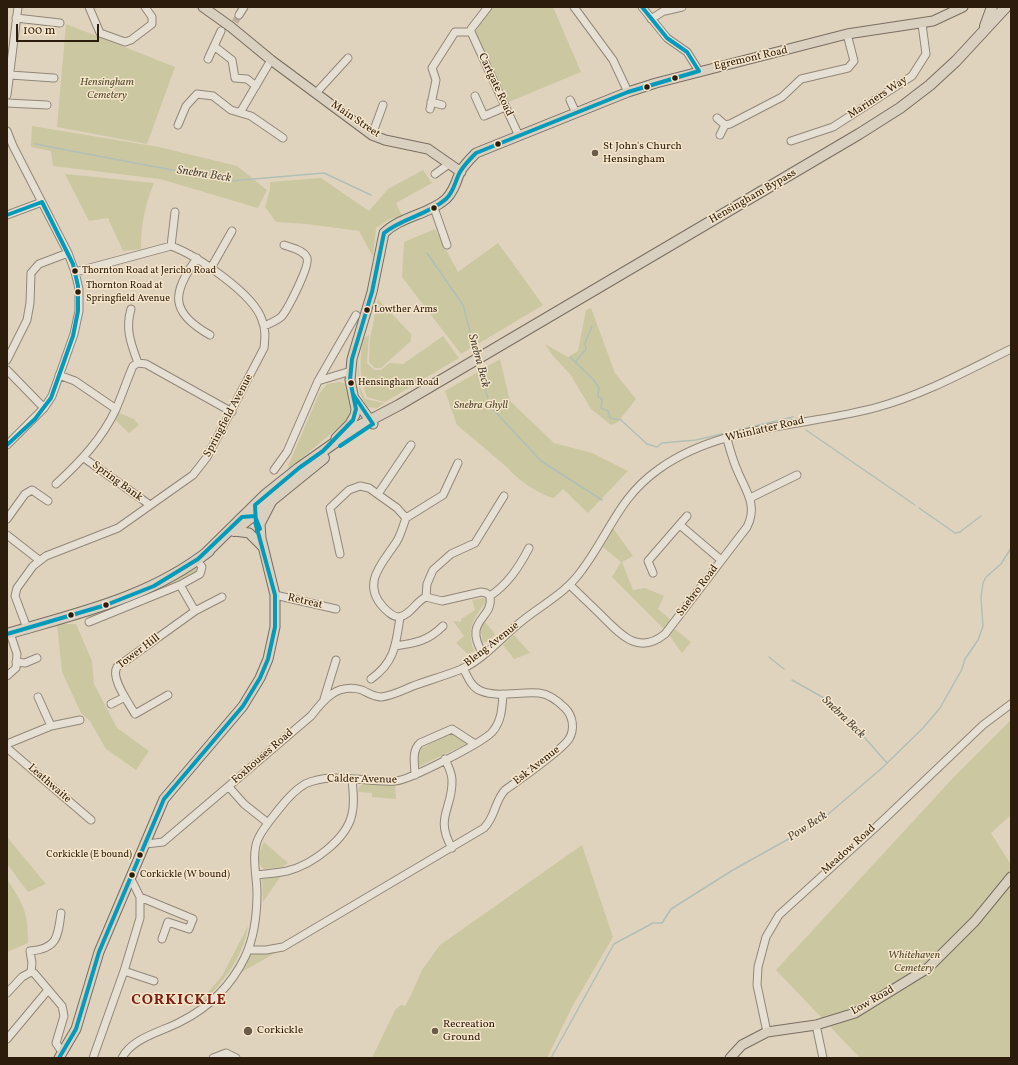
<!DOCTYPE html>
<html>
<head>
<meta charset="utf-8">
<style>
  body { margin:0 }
  #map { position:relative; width:1018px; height:1065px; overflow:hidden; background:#e0d3bd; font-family:Vollkorn,serif }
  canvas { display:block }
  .frame { position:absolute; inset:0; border:8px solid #2c1c0c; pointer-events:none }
  .scale { position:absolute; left:16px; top:24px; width:83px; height:18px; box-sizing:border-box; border:2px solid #2c1c0c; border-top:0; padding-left:5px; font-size:12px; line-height:14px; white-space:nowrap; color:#2c1c0c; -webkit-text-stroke:3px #f5e5ca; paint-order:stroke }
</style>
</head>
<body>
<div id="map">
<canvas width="1018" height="1065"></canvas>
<div class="frame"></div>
<div class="scale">100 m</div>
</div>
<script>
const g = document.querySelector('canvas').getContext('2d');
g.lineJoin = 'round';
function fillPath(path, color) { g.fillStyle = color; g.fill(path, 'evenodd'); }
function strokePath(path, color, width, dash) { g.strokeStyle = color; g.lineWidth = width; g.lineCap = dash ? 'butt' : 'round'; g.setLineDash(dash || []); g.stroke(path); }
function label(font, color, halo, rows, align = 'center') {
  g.font = font + ' Vollkorn,serif'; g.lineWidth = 3; g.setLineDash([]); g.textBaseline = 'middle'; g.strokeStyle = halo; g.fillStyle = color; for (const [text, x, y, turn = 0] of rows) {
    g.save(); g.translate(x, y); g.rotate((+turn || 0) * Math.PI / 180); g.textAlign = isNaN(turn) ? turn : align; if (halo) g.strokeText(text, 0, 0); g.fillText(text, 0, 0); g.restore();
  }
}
fillPath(new Path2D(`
  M493,7H553L581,72L506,103L474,33L475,29Z
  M66,24L175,67L147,144L57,127Z
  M32,126L159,147L237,166L267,190L258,208L160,179L53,166L51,151L31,147Z
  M423,170L432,183L396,203L402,216L390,219L376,228L373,257L359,231L307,224L276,222L265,207L270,190V182L321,178L369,211L388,189Z
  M65,174L154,183C145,205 141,224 141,249L123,251L108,218L89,221Z
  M435,229L458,272L498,243L543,305L461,354L402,277L404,242Z
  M378,299L411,334V341L381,368H375L369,362L370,339Z
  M591,308L615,373L636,399L618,422L611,425L591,409L570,374L553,356L545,344L568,357L578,351L586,310Z
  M369,335L367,363L374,370H381L390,363L403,364L443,336L459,358L385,402L367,397C359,379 359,356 364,338Z
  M358,358L360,387L365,399L384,403L377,408L368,407C356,393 358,376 358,358Z
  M500,359L510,401L554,443L592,453L628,471L588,513L563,489L554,498C543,497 515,478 508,468L457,425L445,391Z
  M339,382L346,384L351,406L347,420L289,469L288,466L319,394L327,384Z
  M119,413L134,419L139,425L129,433L115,420Z
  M613,528L633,556L622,562L633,590L645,588L664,596L658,609L671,620L664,629L612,577L621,562L603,547Z
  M197,567H199L200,572L89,619L87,615C129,602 160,589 197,567Z
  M483,598L486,599V602C472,620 467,628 474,651L468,654L456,643L464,636L453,621L461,622V619L475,610L472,600Z
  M485,622L495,634L487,642H483L480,629Z
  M57,624H76L92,661L94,684L117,728L149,751L136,770L106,749L90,721L81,713L62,672Z
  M675,629L691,642L682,653L669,635Z
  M514,635L530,653L514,659L503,645Z
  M1011,720V815L991,833L1011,865V1058H860L776,970L953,778Z
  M453,733L468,743L418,767V754L420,749L448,734Z
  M364,783L395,784L396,799L372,797V793L358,792L359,787Z
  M7,837L46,884L28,892L7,864Z
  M264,842L288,863L282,867L264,869C255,863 260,850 264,842Z
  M582,845L613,937L572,1007L547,1058H372L395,1010L401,1005L405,1006L411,995L422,970L440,945Z
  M281,876L263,902L262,879L266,877Z
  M7,879C24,906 28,911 28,943L7,952Z
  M248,926C243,959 223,981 202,1004H198L222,976Z
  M277,952L240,973L250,954Z`), '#cbc7a1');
strokePath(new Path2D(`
  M35,144L230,181L324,173L371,195
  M427,253L463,305L476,354
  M570,357L593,379L599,388L598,397L602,399L601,408L608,411L610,418L621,420L647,444L657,447L662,443L696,440L793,417
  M478,364L490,406L541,461L602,500
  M576,364V361L586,349L585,343L592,326
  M806,430L915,505
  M919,508L955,533L960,532L981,516
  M769,657L784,669
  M792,680L824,698L833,709L851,722L887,763
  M551,1058L614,944L653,923H662L671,909L733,870L819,822L882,768L923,728L940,708L962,669L965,659L978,640L983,626L981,598L983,583L986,577L1001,564L1011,548`), '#b1bfb7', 1.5);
strokePath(new Path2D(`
  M235,22L239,15`), '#bcae9a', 7, [7, 3.5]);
const minor = new Path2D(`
  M89,7L100,33L125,42L131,40L152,24V17L145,7
  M488,7L471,29V32L519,136
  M574,7L613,60L628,92
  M642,7L667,38L687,52L699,71
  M665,11L682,7
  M239,15L244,7
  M16,18L60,23
  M651,19L670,7
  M214,46L232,60L235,78L247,79L256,86
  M208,59L221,31
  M10,75L54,78
  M316,93L348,58
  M7,95L18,7
  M475,96L484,116L505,107
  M570,100L576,113
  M431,102L442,105
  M7,103L47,105
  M430,109L436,80L432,68L455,32H471
  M241,111L271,60
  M717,118L725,125L730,124L782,97L801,79L848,68L854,61L847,34
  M178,125L186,106L197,94L213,96L231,110L251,116L283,138
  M7,131L13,146L68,253L75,272L79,289V311L74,334L52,396L44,408L7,445
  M372,135L383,105
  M720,135L725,125
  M791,141L833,127L912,76L926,54L922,24
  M435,174L449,164
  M434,208L447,245
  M7,215L42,202
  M171,246L175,212
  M197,258C172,293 169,312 210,335
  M211,268L232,231
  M131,309C125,329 131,344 138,363
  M264,326C269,324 276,321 281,317C287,311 310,266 307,258C304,250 292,248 284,245
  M7,360L27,320L30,303L31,273L39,264L68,253
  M138,363L146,364L232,412
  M7,370L44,408
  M59,375L75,381L116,409
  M318,381L351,371
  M84,458L150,505
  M274,470L287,452L318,381L356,315
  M56,484C80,462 102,439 116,409C122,395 127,380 133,366L138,363
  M378,494L411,445
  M750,498L797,475
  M406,518L443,495L458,463
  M7,519L25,494L32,490L48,501
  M680,525L721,560
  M7,535L39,560
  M340,554L330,508L349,490L360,486L369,488L397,508L406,518C403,526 401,534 397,541C383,563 360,583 384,608C388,612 393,617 399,617C411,615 416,601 426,597L442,601L481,592L486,593L490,596C494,620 462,619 483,654
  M653,573L648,561L687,516
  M180,585L200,574L202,567L197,560
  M570,585C581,596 592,606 603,617C622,636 639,655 665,634L747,527C758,506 746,491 738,472C733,461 730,450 727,439
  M275,595L336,609
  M490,596C508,584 519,567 529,548
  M426,597L427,584L433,570L451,554L475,543L504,496
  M195,611L222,597
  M89,622L180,585L195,611L117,667C110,678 129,703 135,714L168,695
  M27,628L15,596L17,588L33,566L46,556L118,528L193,475L207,457L264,348C265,338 266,330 262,320C254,294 196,255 171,246L75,272
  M395,646C416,643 428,641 443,626
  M16,662L25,663L37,658
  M7,676L16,668L17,654L10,633
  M371,679C395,662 396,644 400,617
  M38,697L51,726
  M324,699L336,660
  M111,704L125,697
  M7,744L51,726L80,720
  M7,748L91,820
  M445,759C448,766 452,773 452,780C453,809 434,817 452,848
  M415,775C415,765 411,751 420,743L452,729L475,744
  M229,787L244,804L268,823
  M146,844L163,842L311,716C324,699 337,683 362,690C368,693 374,697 381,697C392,696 403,690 413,686C429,680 448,675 464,668C486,657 503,636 522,621C543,604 566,593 582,570C610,533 618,498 659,469C722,424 806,427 878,407C925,394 968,370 1011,349
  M256,875C266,874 277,873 287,871C312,865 347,839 352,814C355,802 353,791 352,779
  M140,897L193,919L189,929L168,922L162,939
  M248,950H266L283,947L484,828C496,816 494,802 505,790C519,780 561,751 569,739C575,729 573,716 565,708C558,701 549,694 539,693C521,691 499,698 481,691C471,687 468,677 463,668
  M124,971L154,981
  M31,972L32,963L30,951C57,949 58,937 61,913
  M7,993L22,977L31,972L34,973L62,1006L64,1016L56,1043L62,1052
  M816,1025L823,1058
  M767,1032L757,985L758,967L766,937L779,915L876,827L983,725L1011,704
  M7,1039L48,990
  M93,1058L124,971L140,918V897L131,879
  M122,1058C132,1038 161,1032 180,1022C208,1008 231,986 245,957C254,938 257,914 257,893C257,876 251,855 258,839C263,828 272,818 279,809C286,800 295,790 305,784C332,771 366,783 395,781C408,781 486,741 493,731C502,720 502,707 503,694
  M213,1058L226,1053L236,1058`);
const major = new Path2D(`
  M203,7L231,27L271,60L372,135L385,140L428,149L461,172
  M354,398L373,424
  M336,438L350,424L355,415L356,409L350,380L352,359L372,292L384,233C401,216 428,215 446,199C454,191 456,182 460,172C464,165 470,159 476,153L628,92L656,83L847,34L933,21L963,7
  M260,524L273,499
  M235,531L249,533L263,547
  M59,1058L76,1029L99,952L164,799L243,706L260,678L268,659L275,627V595L261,538L260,524L255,516H247
  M730,1058L742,1045L767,1032L816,1025L855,1013L928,968L975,921L1011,877`);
const highway = new Path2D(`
  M985,26L992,7
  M234,531L324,458
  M204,555L265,495L299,468L357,427L399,405L859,134L900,108L930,85L956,61L1006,7
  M7,634C78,613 149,598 209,551`);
strokePath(minor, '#918779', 9);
strokePath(major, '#786e61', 11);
strokePath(highway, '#786e61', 12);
strokePath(minor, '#e6dfd4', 7);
strokePath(major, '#dad0c0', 9);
strokePath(highway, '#dad0c0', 10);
strokePath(new Path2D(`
  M642,7L667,38L687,52L699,71
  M7,215L42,202
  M7,445L35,419L51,398L73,336L78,311V286L73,264L42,202
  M340,446L373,424L353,394
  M7,634L106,605L154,586L198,559L242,517L255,516L260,529
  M59,1058L76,1029L99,952L164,799L243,706L260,678L268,659L275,627V595L256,525L255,505L299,468L323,451L353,420L356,409L350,380L352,359L372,292L384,233C402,218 428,215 446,199C454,192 455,181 460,172C464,165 470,159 476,153L628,92L699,71`), '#049bbb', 4);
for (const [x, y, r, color] of [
  [675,78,3.5,"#2c1c0c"],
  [647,87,3.5,"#2c1c0c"],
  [498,144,3.5,"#2c1c0c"],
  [595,153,4,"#6b5c4a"],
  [434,208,3.5,"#2c1c0c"],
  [75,271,3.5,"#2c1c0c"],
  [78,292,3.5,"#2c1c0c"],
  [367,310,3.5,"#2c1c0c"],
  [351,383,3.5,"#2c1c0c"],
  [106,605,3.5,"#2c1c0c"],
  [71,615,3.5,"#2c1c0c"],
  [140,855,3.5,"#2c1c0c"],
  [132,875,3.5,"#2c1c0c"],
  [248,1031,5,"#6b5c4a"],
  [435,1031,4,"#6b5c4a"]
]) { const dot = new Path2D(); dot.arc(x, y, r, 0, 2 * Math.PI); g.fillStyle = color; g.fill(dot); strokePath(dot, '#f5e5ca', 1.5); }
label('10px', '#2c1c0c', '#f5e5ca', [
  ["Thornton Road at Jericho Road",82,271],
  ["Thornton Road at",86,286],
  ["Springfield Avenue",86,299],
  ["Lowther Arms",374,310],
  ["Hensingham Road",358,383],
  ["Corkickle (E bound)",132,855,"right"],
  ["Corkickle (W bound)",140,875]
], 'left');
label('11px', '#2c1c0c', '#f5e5ca', [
  ["Egremont Road",751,59,-13],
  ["Cartgate Road",495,85,65],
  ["Mariners Way",878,98,-33],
  ["Main Street",355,120,34],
  ["Hensingham Bypass",753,197,-30],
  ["Springfield Avenue",229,416,-62],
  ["Whinlatter Road",765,430,-13],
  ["Spring Bank",117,482,36],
  ["Snebro Road",698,591,-53],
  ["Retreat",305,602,13],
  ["Bleng Avenue",492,645,-38],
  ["Tower Hill",139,652,-37],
  ["Foxhouses Road",263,757,-41],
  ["Esk Avenue",537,766,-38],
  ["Calder Avenue",362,780,1],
  ["Leathwaite",49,784,41],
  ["Meadow Road",849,850,-42],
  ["Low Road",873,1001,-30]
]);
label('italic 11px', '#564d32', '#f5e5ca', [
  ["Hensingham",107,83],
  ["Cemetery",107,96],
  ["Snebra Ghyll",481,406],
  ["Whitehaven",914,956],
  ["Cemetery",914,969]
]);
label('11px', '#2c1c0c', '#f5e5ca', [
  ["St John's Church",603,147],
  ["Hensingham",603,160],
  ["Recreation",443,1025],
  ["Ground",443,1038],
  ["Corkickle",257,1031]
], 'left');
label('italic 12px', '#4e4a3f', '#f5e5ca', [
  ["Snebra Beck",204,175,9],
  ["Snebra Beck",478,361,75],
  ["Snebra Beck",843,718,44],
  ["Pow Beck",808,827,-33]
]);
g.letterSpacing = '1px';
label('bold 15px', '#7a1f14', '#f5e5ca', [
  ["CORKICKLE",179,1001]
]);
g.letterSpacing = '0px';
</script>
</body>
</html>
